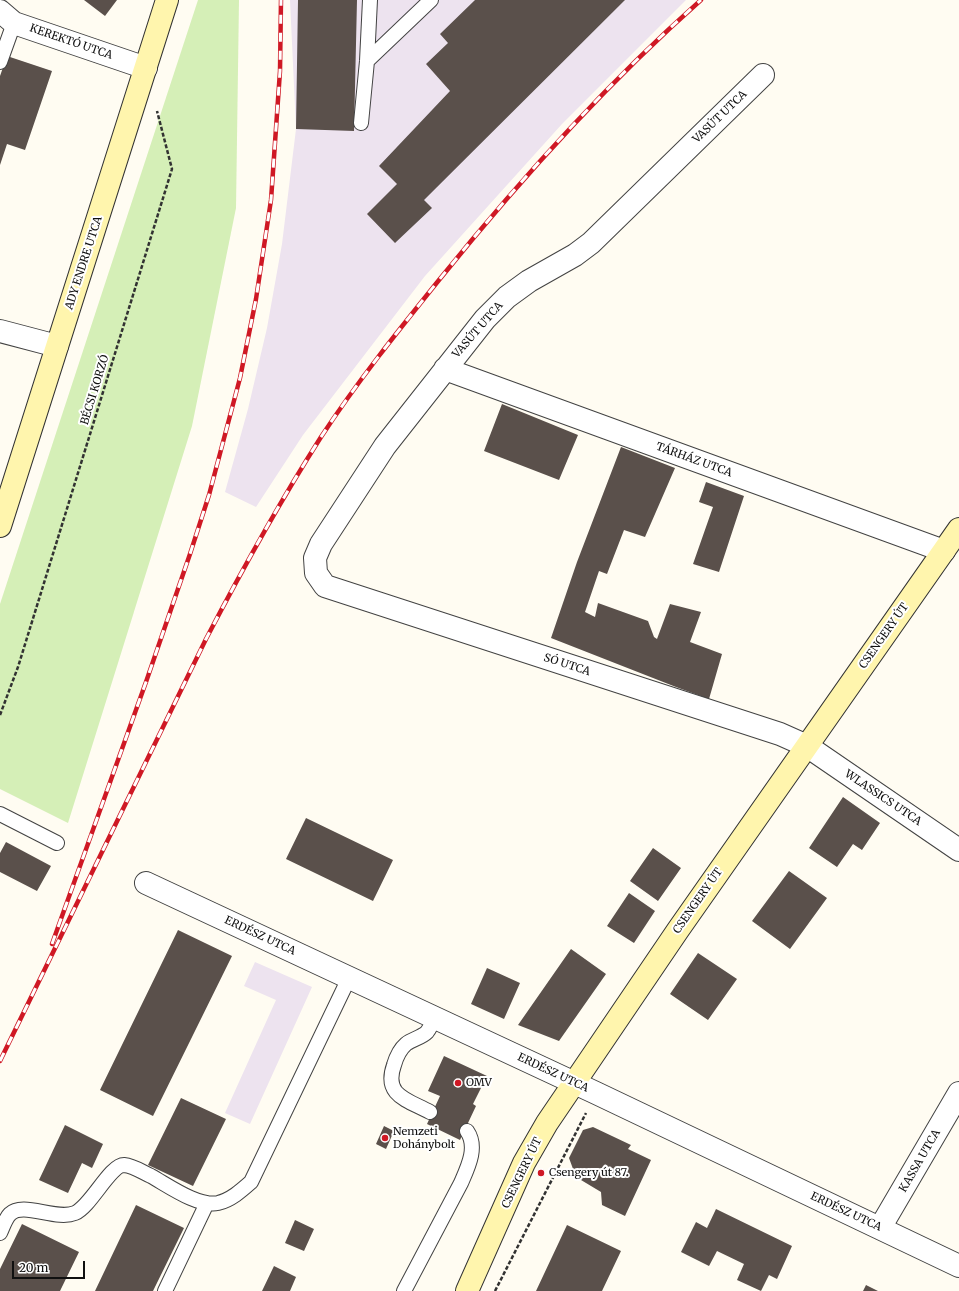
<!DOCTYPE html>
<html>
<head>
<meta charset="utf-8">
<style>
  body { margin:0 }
  #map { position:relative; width:959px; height:1291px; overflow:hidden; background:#fffcf2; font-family:Merriweather,serif }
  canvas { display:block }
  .scale { position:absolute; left:12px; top:1261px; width:73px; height:18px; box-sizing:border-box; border:2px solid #101010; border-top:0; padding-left:5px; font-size:12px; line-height:14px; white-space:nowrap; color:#101010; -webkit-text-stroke:3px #fff; paint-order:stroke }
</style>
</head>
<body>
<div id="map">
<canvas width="959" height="1291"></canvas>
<div class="scale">20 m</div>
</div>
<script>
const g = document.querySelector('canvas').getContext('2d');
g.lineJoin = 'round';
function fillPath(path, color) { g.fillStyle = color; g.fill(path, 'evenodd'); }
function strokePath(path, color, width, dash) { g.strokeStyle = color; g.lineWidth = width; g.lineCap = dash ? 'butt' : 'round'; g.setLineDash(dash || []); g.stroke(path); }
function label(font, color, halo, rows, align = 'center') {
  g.font = font + ' Merriweather,serif'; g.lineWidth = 4; g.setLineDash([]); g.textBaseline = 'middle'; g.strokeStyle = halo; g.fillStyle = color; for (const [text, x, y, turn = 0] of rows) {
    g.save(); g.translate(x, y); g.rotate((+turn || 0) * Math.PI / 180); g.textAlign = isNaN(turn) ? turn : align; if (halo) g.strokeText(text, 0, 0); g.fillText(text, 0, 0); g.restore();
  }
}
fillPath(new Path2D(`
  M290,0H686L562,124L425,276L303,435L256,507L225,492L248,409L267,328L282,244L296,129Z
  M255,962L312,987L250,1124L225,1113L276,1000L244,986Z`), '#ede3ef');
fillPath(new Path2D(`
  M198,0H239L236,208L192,426L68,823L0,789V604Z`), '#d5efb7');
fillPath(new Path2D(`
  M84,0H117L105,16Z
  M298,0H357L354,131L296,129Z
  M475,0H625L424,200L432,208L395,243L367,214L397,184L379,166L450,91L426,64L448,43L440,34Z
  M7,56L52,71L25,150L7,144L0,165V76Z
  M502,404L578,435L559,480L484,451Z
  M621,447L675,468L645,537L624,530L607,574L599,571L585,612L595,617L598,603L648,621L654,637L657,639L670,604L701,612L690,642L722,654L709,699L676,687L551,638L577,562Z
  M706,482L744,496L719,572L693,564L713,507L699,502Z
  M843,797L880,823L862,850L853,844L837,867L809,848Z
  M306,818L393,860L373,901L286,859Z
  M6,842L51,866L37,891L0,872V853Z
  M653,848L681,868L658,901L630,881Z
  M789,871L827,898L790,949L752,921Z
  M629,893L655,911L634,943L607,926Z
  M178,930L232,956L153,1116L100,1090Z
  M571,949L606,974L559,1041L518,1025Z
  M698,953L737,979L708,1020L670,994Z
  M487,968L520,983L504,1019L471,1004Z
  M444,1056L487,1076L473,1104L476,1106L460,1140L427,1124L440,1096L428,1091Z
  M181,1098L226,1119L193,1186L148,1165Z
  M65,1125L103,1144L92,1168L82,1163L68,1193L39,1180Z
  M384,1126L394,1131L386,1149L376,1144Z
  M593,1127L631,1145L628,1149L651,1160L625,1216L602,1205L601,1192L576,1177L569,1158L583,1130Z
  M136,1205L184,1228L153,1291H95Z
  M716,1209L792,1246L777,1279L769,1275L761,1291L737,1280L744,1264L717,1251L709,1266L681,1252L696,1222L707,1228Z
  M295,1220L314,1229L304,1251L285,1243Z
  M22,1224L79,1252L60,1291H0V1269Z
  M567,1225L621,1251L602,1291H536Z
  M274,1266L296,1277L290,1291H262Z
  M866,1285L878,1291H863Z`), '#5a504b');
const lane = new Path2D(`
  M367,61L431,0
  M0,62L14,23
  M361,123L367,61L370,0
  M0,814L57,843
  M430,1112C408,1100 383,1096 394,1065C396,1058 399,1050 406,1044C412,1039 421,1038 427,1032C430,1028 432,1023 435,1019
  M0,1233C3,1227 5,1219 10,1214C23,1201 56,1221 75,1213C91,1206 110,1165 124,1165C134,1166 142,1172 151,1176C169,1186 198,1207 218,1203C231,1200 242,1190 251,1182L349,978
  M165,1291L207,1203
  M404,1291L461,1183C468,1167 478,1147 467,1131`);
const street = new Path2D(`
  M0,11L14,23L146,68
  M763,75L591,243L575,255L529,281L507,297L485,319L385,446L321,544L315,558L316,573L325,586L780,734L807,746L959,850
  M0,331L57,346
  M445,369L944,551
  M146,883L596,1093L959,1266
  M880,1228L959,1093`);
const secondary = new Path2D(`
  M0,526L167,0
  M467,1291L524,1163L547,1123L678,930L959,529`);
strokePath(lane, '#434343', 16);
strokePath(street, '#434343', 24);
strokePath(secondary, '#323232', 24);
strokePath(new Path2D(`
  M0,715L18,667L172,169L157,111
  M495,1291L586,1113`), '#323232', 2.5, [4, 2]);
strokePath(lane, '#fff', 14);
strokePath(street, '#fff', 22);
strokePath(secondary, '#fff5ad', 22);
const rail = new Path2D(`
  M52,944L146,682L190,554L209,495L240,378L256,299L271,200L280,71L281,0
  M0,1061L206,639C242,570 279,503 321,437C357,382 398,331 439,280C519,181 605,85 701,0`);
strokePath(rail, '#cf1824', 4.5);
strokePath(rail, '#fff', 3, [9]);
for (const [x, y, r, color] of [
  [458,1083,4,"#cf1824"],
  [385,1138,4,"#cf1824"],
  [541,1173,4,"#cf1824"]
]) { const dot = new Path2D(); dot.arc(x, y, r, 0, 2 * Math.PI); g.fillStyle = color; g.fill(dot); strokePath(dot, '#fff', 1.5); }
label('11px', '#101010', '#fff', [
  ["KEREKTÓ UTCA",71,42,19],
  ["VASÚT UTCA",720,117,-44],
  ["ADY ENDRE UTCA",84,263,-72],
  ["VASÚT UTCA",478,330,-49],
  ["BÉCSI KORZÓ",95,390,-73],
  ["TÁRHÁZ UTCA",694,460,20],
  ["CSENGERY ÚT",884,636,-55],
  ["SÓ UTCA",567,665,18],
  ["WLASSICS UTCA",883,798,34],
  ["CSENGERY ÚT",698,901,-55],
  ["ERDÉSZ UTCA",260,936,25],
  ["ERDÉSZ UTCA",553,1073,25],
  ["KASSA UTCA",920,1161,-60],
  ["CSENGERY ÚT",522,1173,-64],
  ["ERDÉSZ UTCA",846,1212,25]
]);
label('11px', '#101010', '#fff', [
  ["OMV",466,1083],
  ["Nemzeti",393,1132],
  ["Dohánybolt",393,1145],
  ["Csengery út 87.",549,1173]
], 'left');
</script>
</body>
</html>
